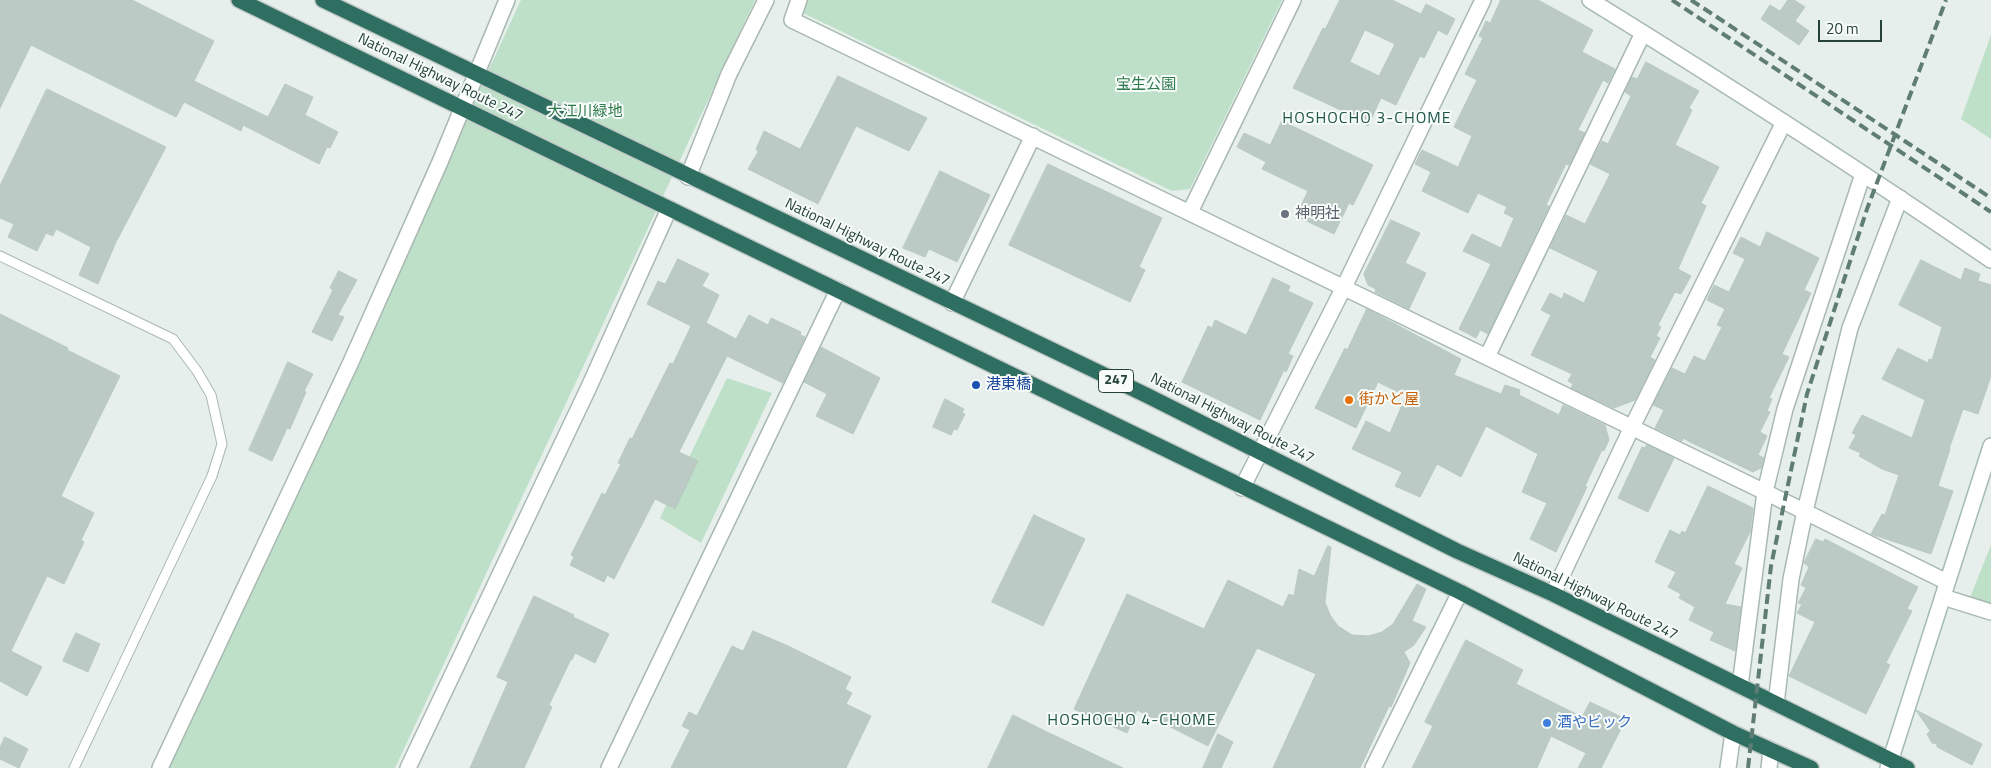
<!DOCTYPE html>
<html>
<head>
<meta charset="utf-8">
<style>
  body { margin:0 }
  #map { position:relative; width:1991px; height:768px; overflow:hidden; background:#e6efeb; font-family:"Titillium Web",sans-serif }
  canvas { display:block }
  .scale { position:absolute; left:1818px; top:20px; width:64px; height:22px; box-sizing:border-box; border:2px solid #24423a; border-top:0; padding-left:6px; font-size:15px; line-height:18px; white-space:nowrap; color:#24423a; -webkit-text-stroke:4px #f7fbf9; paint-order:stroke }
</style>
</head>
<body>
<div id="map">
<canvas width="1991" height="768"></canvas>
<div class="scale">20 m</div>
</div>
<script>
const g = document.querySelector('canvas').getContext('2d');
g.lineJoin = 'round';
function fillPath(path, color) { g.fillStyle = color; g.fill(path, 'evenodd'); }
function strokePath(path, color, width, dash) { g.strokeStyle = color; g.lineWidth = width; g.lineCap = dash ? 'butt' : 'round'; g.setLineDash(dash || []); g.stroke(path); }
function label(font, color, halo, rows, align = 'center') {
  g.font = font + ' "Titillium Web","Noto Sans JP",sans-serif'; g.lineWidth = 4; g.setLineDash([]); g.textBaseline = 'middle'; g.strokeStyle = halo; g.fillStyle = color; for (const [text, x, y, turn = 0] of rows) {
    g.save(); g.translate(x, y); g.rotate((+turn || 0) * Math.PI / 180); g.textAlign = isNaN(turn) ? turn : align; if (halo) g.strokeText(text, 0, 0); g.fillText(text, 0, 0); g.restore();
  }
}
fillPath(new Path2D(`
  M521,0H755L395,768H166Z
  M805,0H1282L1190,189L1172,191L801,12Z
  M1991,35V139L1961,119Z
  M727,378L772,393L701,543L660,518Z
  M1991,545V608L1969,600Z`), '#bfe0c8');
const building = new Path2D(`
  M0,0H132L214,41L194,81L268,117L285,84L313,97L305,115L338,132L330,148L327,147L319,164L243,125L241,131L184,102L176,117L31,45L0,108Z
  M1340,0H1392L1421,14L1426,4L1455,19L1447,35L1438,30L1424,58L1420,56L1396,105L1381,98L1368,126L1344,114L1345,112L1293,88L1323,28L1325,29ZM1365,30L1395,44L1379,76L1350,62Z
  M1501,0H1538L1593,30L1582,52L1615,69L1608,83L1603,80L1578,130L1585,133L1569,165L1566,164L1546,205L1549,206L1488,334L1480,330L1476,338L1459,329L1491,264L1463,251L1472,234L1501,248L1514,218L1504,213L1507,207L1478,193L1468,213L1422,191L1431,172L1415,164L1422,150L1458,167L1472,136L1454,127L1477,80L1465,74L1483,38L1479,36L1486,21L1490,23Z
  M1788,0H1794L1805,7L1795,21L1809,31L1799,45L1761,19L1770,5L1780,11Z
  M1646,62L1699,91L1689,108L1692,110L1675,145L1719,167L1701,203L1706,206L1678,269L1691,276L1681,294L1675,292L1658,325L1661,327L1656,336L1660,338L1650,357L1655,360L1635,400L1614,408L1571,388L1573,384L1568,381L1572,374L1531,355L1551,315L1541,310L1550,293L1562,299L1564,293L1584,303L1598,271L1550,248L1566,215L1585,224L1610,174L1590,164L1602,141L1608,144L1631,96L1625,92L1632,77L1637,79Z
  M838,76L927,118L909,151L856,126L818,204L748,169L758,152L756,149L764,131L800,149Z
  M47,89L166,147L116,242L98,284L79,275L91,247L56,229L53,236L46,233L37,251L8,237L14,224L0,218V186Z
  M1282,121L1373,165L1353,205L1349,203L1334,234L1296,216L1308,191L1262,169L1266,162L1237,147L1244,133L1270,145Z
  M1048,164L1162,218L1139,267L1145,270L1130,302L1009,245Z
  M940,171L990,195L957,262L929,249L925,257L903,248Z
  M1391,220L1420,233L1405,263L1426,273L1409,309L1375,292L1376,289L1368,285L1364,274Z
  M1767,232L1819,258L1804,290L1811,293L1782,354L1789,357L1769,398L1772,399L1767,411L1770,412L1760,432L1767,436L1758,455L1764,458L1761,468L1753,472L1688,441L1683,438L1682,441L1655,428L1664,410L1653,405L1672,368L1685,374L1694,356L1705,361L1722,327L1717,325L1725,309L1707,300L1714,285L1729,292L1745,259L1733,253L1741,237L1760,247Z
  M678,259L709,274L702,286L719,295L706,323L736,339L749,315L768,325L771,318L801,332L800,335L805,337L783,383L727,356L679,452L698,461L675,509L655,499L614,579L607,575L604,582L570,565L574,557L571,555L602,493L605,495L621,464L618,463L630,438L632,439L670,363L673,364L691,326L647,304L658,281L665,284Z
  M1921,260L1961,280L1965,268L1980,274L1978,281L1991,285V376L1978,414L1963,409L1949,449H1950L1938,486L1953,491L1931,554L1871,534L1882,514L1885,515L1899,475L1882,469L1859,456L1861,453L1849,448L1856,435L1852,433L1862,415L1912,438L1925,400L1882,379L1898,348L1928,363L1929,359L1932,360L1942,327L1899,305Z
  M339,271L357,280L338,315L344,317L332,341L312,332L333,290L330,288Z
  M1273,278L1290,286L1288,291L1313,303L1288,354L1293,356L1286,372L1284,370L1260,420L1182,382L1208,326L1212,328L1215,320L1246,335Z
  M1367,309L1461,359L1454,375L1501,394L1505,385L1520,390L1519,395L1559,415L1563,405L1605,425L1609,440L1604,451L1602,450L1585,486L1587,487L1556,552L1530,539L1547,503L1522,492L1538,454L1486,426L1461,477L1437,464L1420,497L1395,486L1402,472L1352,449L1366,421L1390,433L1406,396L1378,382L1356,428L1315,408L1345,348L1347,350Z
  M0,314L68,348L67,350L120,376L61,496L94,513L81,540L84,542L64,584L47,576L11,651L42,667L27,696L0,681Z
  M821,347L880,378L853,434L816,416L827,394L804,382Z
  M288,362L313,374L304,391L306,392L290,429L287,428L272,461L249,450Z
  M945,399L964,409L962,413L965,414L957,430L954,429L951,435L933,427Z
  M1647,445L1674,458L1648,512L1618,498L1642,447L1645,448Z
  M1708,486L1753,508L1750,532L1734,564L1742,568L1725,604L1741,607L1735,651L1710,640L1714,632L1689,620L1695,607L1679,598L1681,594L1668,587L1676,572L1655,562L1670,530L1680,535L1682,531L1685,533Z
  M1034,515L1085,539L1043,626L992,602Z
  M1816,539L1823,542L1825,539L1918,587L1907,609L1912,611L1886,663L1890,665L1866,714L1789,676L1815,622L1797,613L1802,604L1798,603L1806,588L1801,585L1809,567L1804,563Z
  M1328,546L1331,547L1325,602L1330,615L1338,626L1352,635L1369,636L1382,632L1393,624L1417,584L1426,589L1412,621L1426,627L1414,645L1404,652L1410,663L1391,707L1389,706L1360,768H1273L1316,674L1257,648L1208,746L1137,710L1127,733L1074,709L1127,594L1204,629L1228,580L1283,607L1289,594L1294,596L1299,569L1314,576Z
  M534,596L574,615L573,617L609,634L595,663L575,653L572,660L571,659L549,705L552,707L524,768H470L508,682L497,677Z
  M753,631L786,645L851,677L845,689L852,693L846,704L871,716L846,768H671L690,730L682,726L689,712L697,716L732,646L743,651Z
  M76,633L100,644L88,672L63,661Z
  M1466,640L1523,670L1516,684L1582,717L1590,702L1626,719L1601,768H1578L1586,753L1551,736L1537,768H1412L1433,726L1425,722Z
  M1916,710L1982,744L1972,765L1937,747V744L1932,743L1927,734L1930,731Z
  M1013,715L1047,732L1123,768H988Z
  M1218,734L1233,742L1221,768H1203Z
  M5,737L28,749L19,768L0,759V748Z`);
fillPath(building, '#bbcac4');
strokePath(building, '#b8c9c2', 1);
const lane = new Path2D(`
  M0,256L173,339L197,371L211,395L222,444L212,476L74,768`);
const street = new Path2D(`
  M799,0L792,20L1765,492L1947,582
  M1590,0C1726,84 1860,170 1991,260
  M688,177L729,74L766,0
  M1190,212L1293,0
  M952,303L1033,136
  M1487,357L1643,33
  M1242,488L1344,287L1483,0
  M1553,594L1632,427L1784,122
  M1943,597L1991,612
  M1740,686L1765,492L1785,409L1863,174
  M1776,704L1791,579L1805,511L1850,328L1900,198
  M160,768L350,364L440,162L507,0
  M408,768L588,389L669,209
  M609,768L838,290
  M1373,768L1460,592
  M1728,768L1733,733
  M1769,768L1771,750`);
const secondary = new Path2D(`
  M1888,768L1991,446`);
const highway = new Path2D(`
  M239,0L1460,592L1733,733L1811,768
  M323,0L1146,395L1457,551L1553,594L1907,768`);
strokePath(lane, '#a8b8b2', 11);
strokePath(street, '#a8b8b2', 18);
strokePath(secondary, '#a4bbb3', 18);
strokePath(highway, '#c2cac8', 18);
strokePath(lane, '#fff', 9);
strokePath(street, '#fff', 15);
strokePath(secondary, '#fff', 15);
strokePath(highway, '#2f6f62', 15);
strokePath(new Path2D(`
  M1672,0L1991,212
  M1691,0L1991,198
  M1748,768L1771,566L1807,394L1867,209L1946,0`), '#5f7d75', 4, [10, 5]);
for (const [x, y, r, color] of [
  [1285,214,5,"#6b7280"],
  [976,385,5,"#1a4fb4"],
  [1349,400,5,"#e8710a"],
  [1547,723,5,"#3f7fe0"]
]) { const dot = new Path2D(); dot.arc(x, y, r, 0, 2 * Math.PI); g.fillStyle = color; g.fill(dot); strokePath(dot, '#f7fbf9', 2); }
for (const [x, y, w] of [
  [1116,381,35]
]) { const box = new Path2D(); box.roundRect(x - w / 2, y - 11.5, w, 23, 4); g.fillStyle = '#f7fbf9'; g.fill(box); strokePath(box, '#24423a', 1); }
label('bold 14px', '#24423a', null, [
  ["247",1116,381]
]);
label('15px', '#24423a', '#f7fbf9', [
  ["National Highway Route 247",440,78,26],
  ["National Highway Route 247",867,243,26],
  ["National Highway Route 247",1232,419,27],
  ["National Highway Route 247",1595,597,26]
]);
label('15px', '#2d7a4b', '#f7fbf9', [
  ["宝生公園",1146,85],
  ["大江川緑地",585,112]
]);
label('15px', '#5b616d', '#f7fbf9', [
  ["神明社",1295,214]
], 'left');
label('15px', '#164399', '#f7fbf9', [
  ["港東橋",986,385]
], 'left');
label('15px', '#c56008', '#f7fbf9', [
  ["街かど屋",1359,400]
], 'left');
label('15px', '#366cbe', '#f7fbf9', [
  ["酒やビック",1557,723]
], 'left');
g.letterSpacing = '1px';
label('16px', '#1f5548', '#f7fbf9', [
  ["HOSHOCHO 3-CHOME",1367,119],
  ["HOSHOCHO 4-CHOME",1132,721]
]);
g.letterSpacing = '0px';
</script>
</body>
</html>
